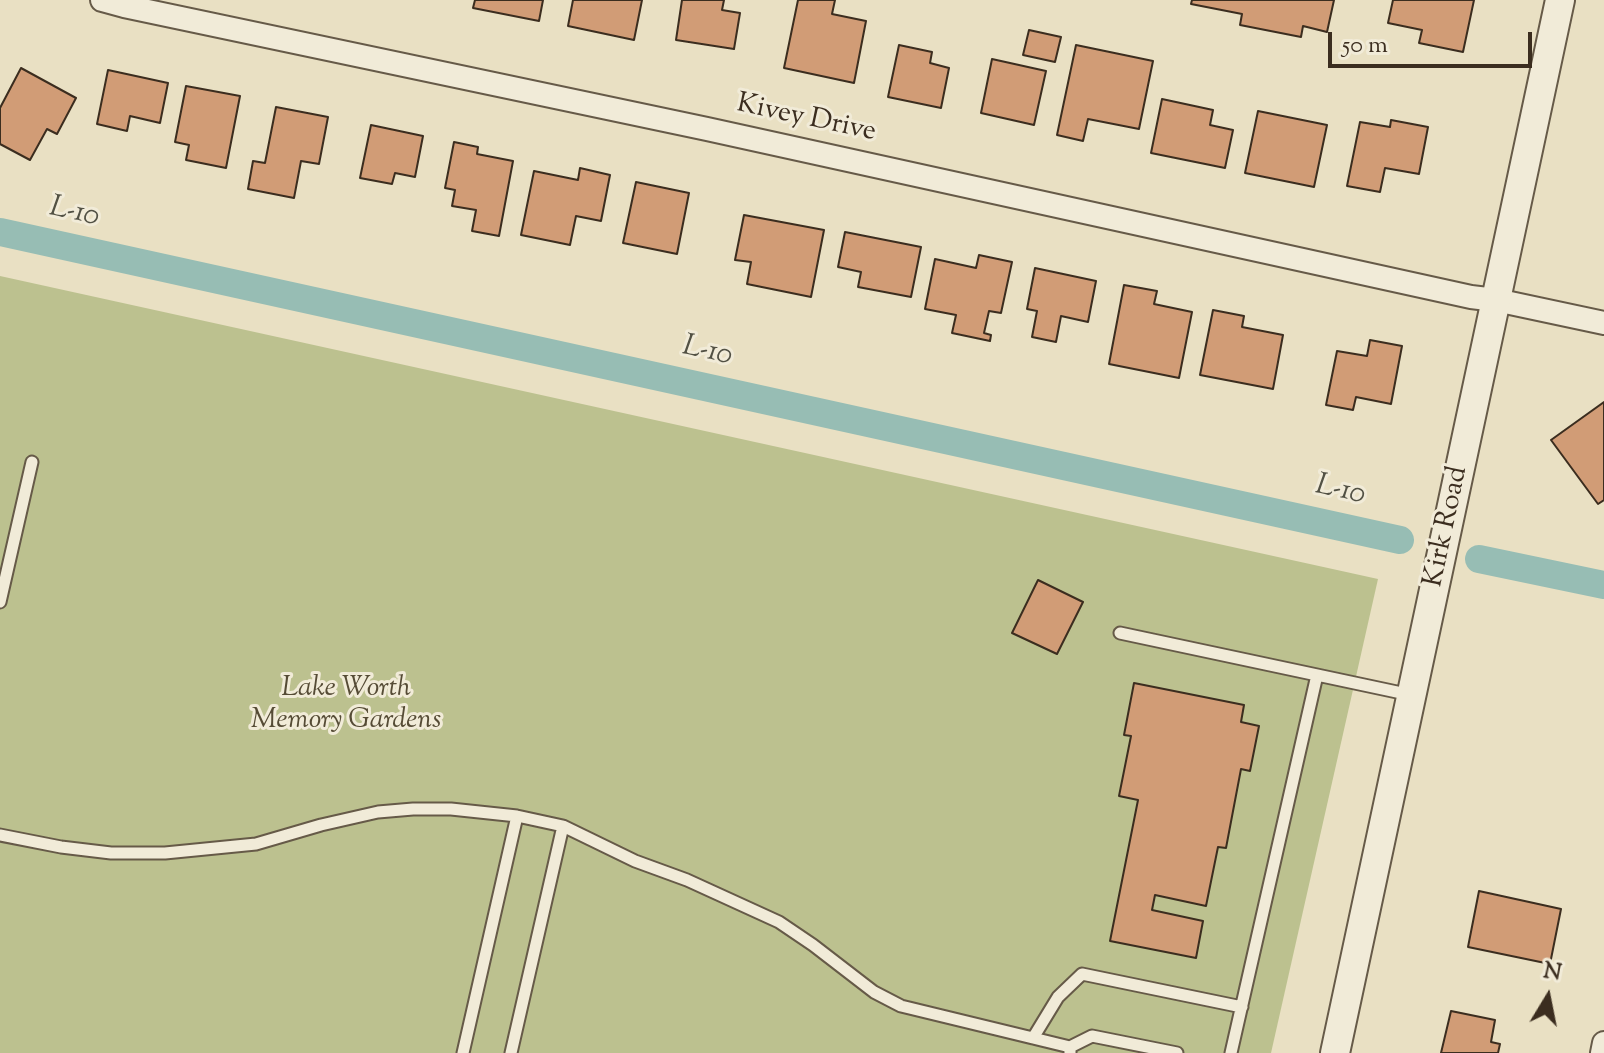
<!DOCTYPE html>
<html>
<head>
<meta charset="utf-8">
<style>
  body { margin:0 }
  #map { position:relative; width:1604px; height:1053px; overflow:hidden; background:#e9e0c3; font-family:"Sorts Mill Goudy",serif }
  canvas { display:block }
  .north { position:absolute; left:1508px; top:957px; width:80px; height:80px; -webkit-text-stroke:6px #f1ebd8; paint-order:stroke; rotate:10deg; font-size:22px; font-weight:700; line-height:32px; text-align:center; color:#3b2d1f }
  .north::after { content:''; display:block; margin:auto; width:28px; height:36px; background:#3b2d1f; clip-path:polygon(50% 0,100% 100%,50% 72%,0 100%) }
  .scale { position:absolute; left:1328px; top:32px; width:204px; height:36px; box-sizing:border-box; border:4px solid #3b2d1f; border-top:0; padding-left:10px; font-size:24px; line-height:28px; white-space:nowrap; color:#3b2d1f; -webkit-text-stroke:6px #f1ebd8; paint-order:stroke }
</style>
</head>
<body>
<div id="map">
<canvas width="1604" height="1053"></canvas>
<div class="north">N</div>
<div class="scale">50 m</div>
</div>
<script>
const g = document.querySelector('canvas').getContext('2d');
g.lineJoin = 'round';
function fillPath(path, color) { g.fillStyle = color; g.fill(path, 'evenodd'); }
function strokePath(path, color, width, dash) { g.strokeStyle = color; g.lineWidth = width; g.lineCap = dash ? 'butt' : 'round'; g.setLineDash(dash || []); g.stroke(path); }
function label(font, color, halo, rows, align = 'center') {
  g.font = font + ' "Sorts Mill Goudy",serif'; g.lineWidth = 6; g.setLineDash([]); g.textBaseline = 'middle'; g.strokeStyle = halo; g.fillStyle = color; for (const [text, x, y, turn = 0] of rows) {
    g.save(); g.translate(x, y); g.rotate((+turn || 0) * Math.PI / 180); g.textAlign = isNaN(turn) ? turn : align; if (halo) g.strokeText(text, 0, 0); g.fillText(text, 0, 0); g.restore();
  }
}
fillPath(new Path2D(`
  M0,276L1378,579L1271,1053H0Z`), '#bcc18f');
strokePath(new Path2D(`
  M0,232L1400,540
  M1479,559L1604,585`), '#97bdb4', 28);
const building = new Path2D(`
  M475,0H543L539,21L473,8Z
  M573,0H642L634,40L568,26Z
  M682,0H724L722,10L740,13L734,49L676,40Z
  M798,0H835L832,14L866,21L854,83L784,68Z
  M1192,0H1334L1327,32L1303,26L1301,37L1240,25L1242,14L1191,4Z
  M1393,0H1474L1463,52L1419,43L1422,30L1388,23Z
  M1029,30L1061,37L1055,62L1023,55Z
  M899,45L932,52L930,63L949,68L941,108L888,97Z
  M1076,45L1153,61L1139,129L1088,119L1083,141L1057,135Z
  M992,59L1046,71L1034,125L981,113Z
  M21,68L76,98L57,134L47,129L30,160L0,144V108Z
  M108,70L168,83L160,123L130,116L127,131L97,124Z
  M186,86L240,96L226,168L186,160L189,145L175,142Z
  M1162,99L1213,110L1210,125L1233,130L1225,168L1151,153Z
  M276,107L328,117L319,164L301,161L294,198L248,189L253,161L265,163Z
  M1258,111L1327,125L1314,187L1245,173Z
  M1391,120L1428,127L1419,174L1385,168L1380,192L1347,186L1360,122L1390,127Z
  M371,125L423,136L415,177L395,173L392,184L360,178Z
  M454,142L478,147L477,154L513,161L499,236L472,231L476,210L452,206L455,190L445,188Z
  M580,168L610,175L601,221L576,216L570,245L521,235L534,171L578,180Z
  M636,182L689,193L677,254L623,243Z
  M744,215L824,230L811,297L747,284L751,262L735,260Z
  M845,232L921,247L911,297L858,287L861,272L838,267Z
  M979,255L1012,262L1001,313L989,311L984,333L991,335L990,341L952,333L956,315L925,309L935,259L976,268Z
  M1035,268L1096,281L1088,322L1061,316L1056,342L1032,337L1037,311L1027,309Z
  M1124,285L1157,291L1154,304L1192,312L1179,378L1109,364Z
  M1213,310L1244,316L1242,327L1283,335L1273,389L1200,375Z
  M1370,340L1402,346L1391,404L1356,397L1353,410L1326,405L1337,351L1367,356Z
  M1604,402V500L1598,504L1551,440Z
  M1038,580L1083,602L1057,654L1012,633Z
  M1134,683L1244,705L1241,722L1259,726L1250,771L1241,769L1226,848L1218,847L1206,906L1155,895L1152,910L1203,921L1196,958L1110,941L1138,800L1119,796L1131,736L1124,735Z
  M1479,891L1561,909L1550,964L1468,947Z
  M1451,1011L1495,1020L1491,1042L1500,1044L1498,1053H1441Z`);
fillPath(building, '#d19c76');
strokePath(building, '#3b2d1f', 2);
const service = new Path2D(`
  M0,602L32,462
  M1120,633L1411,695
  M0,835L61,847L111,853H165L256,844L321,825L378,812L413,809H451L517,816L563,826L635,861L687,880L779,922L813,945L874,992L901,1006L1070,1047V1053
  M1033,1038L1058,997L1082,974L1242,1007
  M1070,1047L1092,1036L1177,1053
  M463,1053L517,816
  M511,1053L563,826
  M1231,1053L1317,675`);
const minor = new Path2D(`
  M102,0L124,6L707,129L1471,297L1496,300L1604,323
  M1602,1053L1604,1043`);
const tertiary = new Path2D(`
  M1335,1053L1560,0`);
strokePath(service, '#665a48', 15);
strokePath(minor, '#665a48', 26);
strokePath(tertiary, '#665a48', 32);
strokePath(service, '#f1ebd8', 11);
strokePath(minor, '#f1ebd8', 22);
strokePath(tertiary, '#f1ebd8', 28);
label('28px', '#3b2d1f', '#f1ebd8', [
  ["Kivey Drive",806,120,12],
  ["Kirk Road",1448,527,-78]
]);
label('italic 28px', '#554b35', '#f1ebd8', [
  ["Lake Worth",346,690],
  ["Memory Gardens",346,722]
]);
label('italic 30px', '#525144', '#f1ebd8', [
  ["L-10",74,214,12],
  ["L-10",707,353,12],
  ["L-10",1340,492,12]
]);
</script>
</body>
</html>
